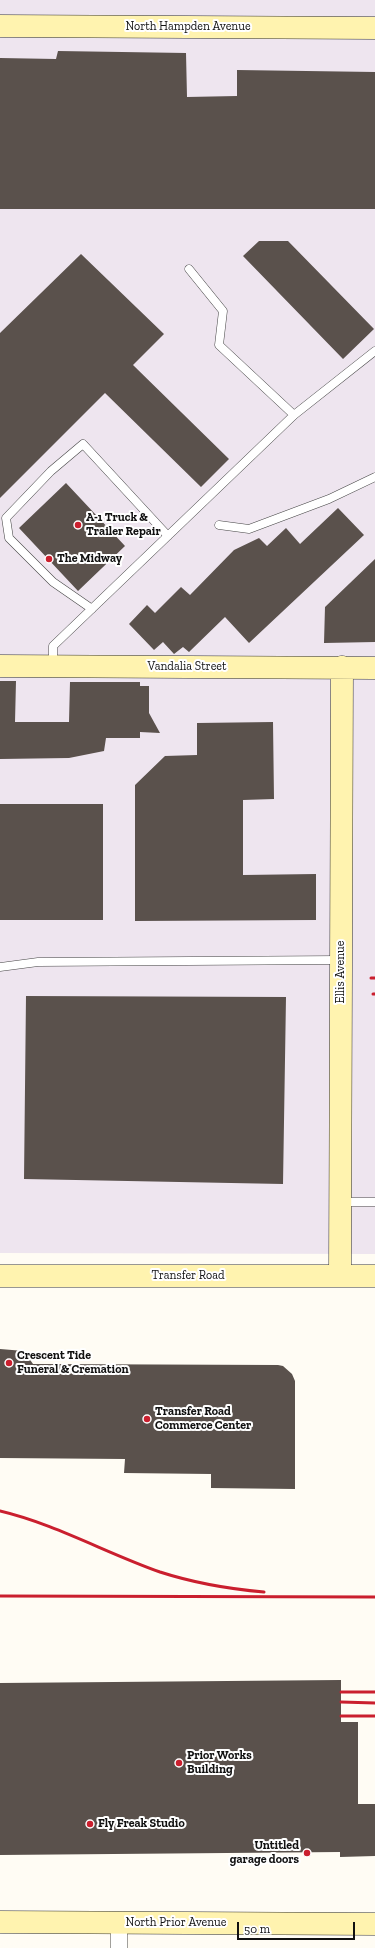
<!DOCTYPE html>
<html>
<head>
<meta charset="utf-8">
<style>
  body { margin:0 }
  #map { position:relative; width:375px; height:1948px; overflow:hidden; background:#fffcf4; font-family:"Zilla Slab",serif }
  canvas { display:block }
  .scale { position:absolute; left:237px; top:1922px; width:118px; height:18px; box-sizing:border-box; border:2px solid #111; border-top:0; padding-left:5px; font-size:12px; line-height:14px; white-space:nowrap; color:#111; -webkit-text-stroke:3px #fff; paint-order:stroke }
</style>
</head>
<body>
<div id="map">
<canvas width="375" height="1948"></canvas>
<div class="scale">50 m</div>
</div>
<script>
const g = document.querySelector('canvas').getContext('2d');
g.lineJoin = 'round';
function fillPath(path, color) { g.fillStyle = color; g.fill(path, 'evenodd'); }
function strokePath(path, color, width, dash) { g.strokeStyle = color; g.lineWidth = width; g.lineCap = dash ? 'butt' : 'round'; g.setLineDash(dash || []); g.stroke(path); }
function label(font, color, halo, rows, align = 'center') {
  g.font = font + ' "Zilla Slab",serif'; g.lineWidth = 4; g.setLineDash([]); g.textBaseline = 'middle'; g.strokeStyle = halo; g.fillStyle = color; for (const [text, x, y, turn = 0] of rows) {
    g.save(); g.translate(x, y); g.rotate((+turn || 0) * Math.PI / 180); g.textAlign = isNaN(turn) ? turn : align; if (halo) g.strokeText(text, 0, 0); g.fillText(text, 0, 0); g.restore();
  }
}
fillPath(new Path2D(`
  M0,0H375V1254L0,1253Z`), '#eee5ef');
fillPath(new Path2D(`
  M58,51L186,53L187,97L237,96V70L375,72V209H0V58L56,59Z
  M259,241H288L374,329L343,359L243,256Z
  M81,254L164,334L133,365L229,459L201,487L105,393L0,498V333Z
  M66,483L125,546L78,591L19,528Z
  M338,508L364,535L249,643L225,617L189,652L183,647L174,654L163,642L154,650L129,624L147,605L155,613L181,587L190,595L234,550L259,538L267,546L286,528L300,544Z
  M375,559V642L324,643L325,607Z
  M0,681H16L15,722H69L70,682H140V686H149V713L160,733L140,732V738H106L104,751L69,758L0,759Z
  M273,722L274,799L243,800V875L316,874V920L135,921V785L165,756L197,755V723Z
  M0,804H103V920H0Z
  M26,996L286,997L283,1184L24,1179Z
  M0,1349L24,1351L33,1364L278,1365L283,1366L292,1374L295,1381V1489L211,1488V1474L124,1473L125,1459L0,1458Z
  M341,1680V1722H358V1804H375V1856L340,1857V1852L0,1855V1683Z`), '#5a514c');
const lane = new Path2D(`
  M189,269L223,311L219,345L294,415
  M219,525L249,529L329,499L375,477
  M92,609L53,582L9,538L6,518L51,471L83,444L168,536
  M53,666V646L294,415L375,351
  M0,967L38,962L340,960
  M341,1202H375`);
const street = new Path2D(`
  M119,1922V1948`);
const secondary = new Path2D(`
  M0,26L375,28
  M0,666L375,668
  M0,1276H375
  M340,1276L342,667
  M0,1922L375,1924`);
strokePath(lane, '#444', 9);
strokePath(street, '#444', 17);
strokePath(secondary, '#333', 23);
strokePath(lane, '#fff', 8);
strokePath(street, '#fff', 16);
strokePath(secondary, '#fff3af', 22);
strokePath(new Path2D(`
  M371,978H375
  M373,994H375
  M0,1511C55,1524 106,1553 160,1572C194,1583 229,1589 264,1592
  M0,1596L375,1597
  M341,1692H375
  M341,1702L375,1703
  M341,1716H375`), '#ca1f2e', 3);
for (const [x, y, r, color] of [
  [78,525,4,"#ca1f2e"],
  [49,559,4,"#ca1f2e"],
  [9,1363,4,"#ca1f2e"],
  [147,1419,4,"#ca1f2e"],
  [179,1763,4,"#ca1f2e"],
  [90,1824,4,"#ca1f2e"],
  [307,1853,4,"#ca1f2e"]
]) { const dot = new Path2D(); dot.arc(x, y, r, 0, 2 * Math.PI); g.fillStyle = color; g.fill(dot); strokePath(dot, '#fff', 1.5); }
label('12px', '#111', '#fff', [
  ["North Hampden Avenue",188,27],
  ["Vandalia Street",187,667],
  ["Ellis Avenue",341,972,-90],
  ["Transfer Road",188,1276],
  ["North Prior Avenue",176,1923]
]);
label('bold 12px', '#111', '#fff', [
  ["A-1 Truck &",86,518],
  ["Trailer Repair",86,532],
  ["The Midway",57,559],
  ["Crescent Tide",17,1356],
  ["Funeral & Cremation",17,1370],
  ["Transfer Road",155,1412],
  ["Commerce Center",155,1426],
  ["Prior Works",187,1756],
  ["Building",187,1770],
  ["Fly Freak Studio",98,1824],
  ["Untitled",299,1846,"right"],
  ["garage doors",299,1860,"right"]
], 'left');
</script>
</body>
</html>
